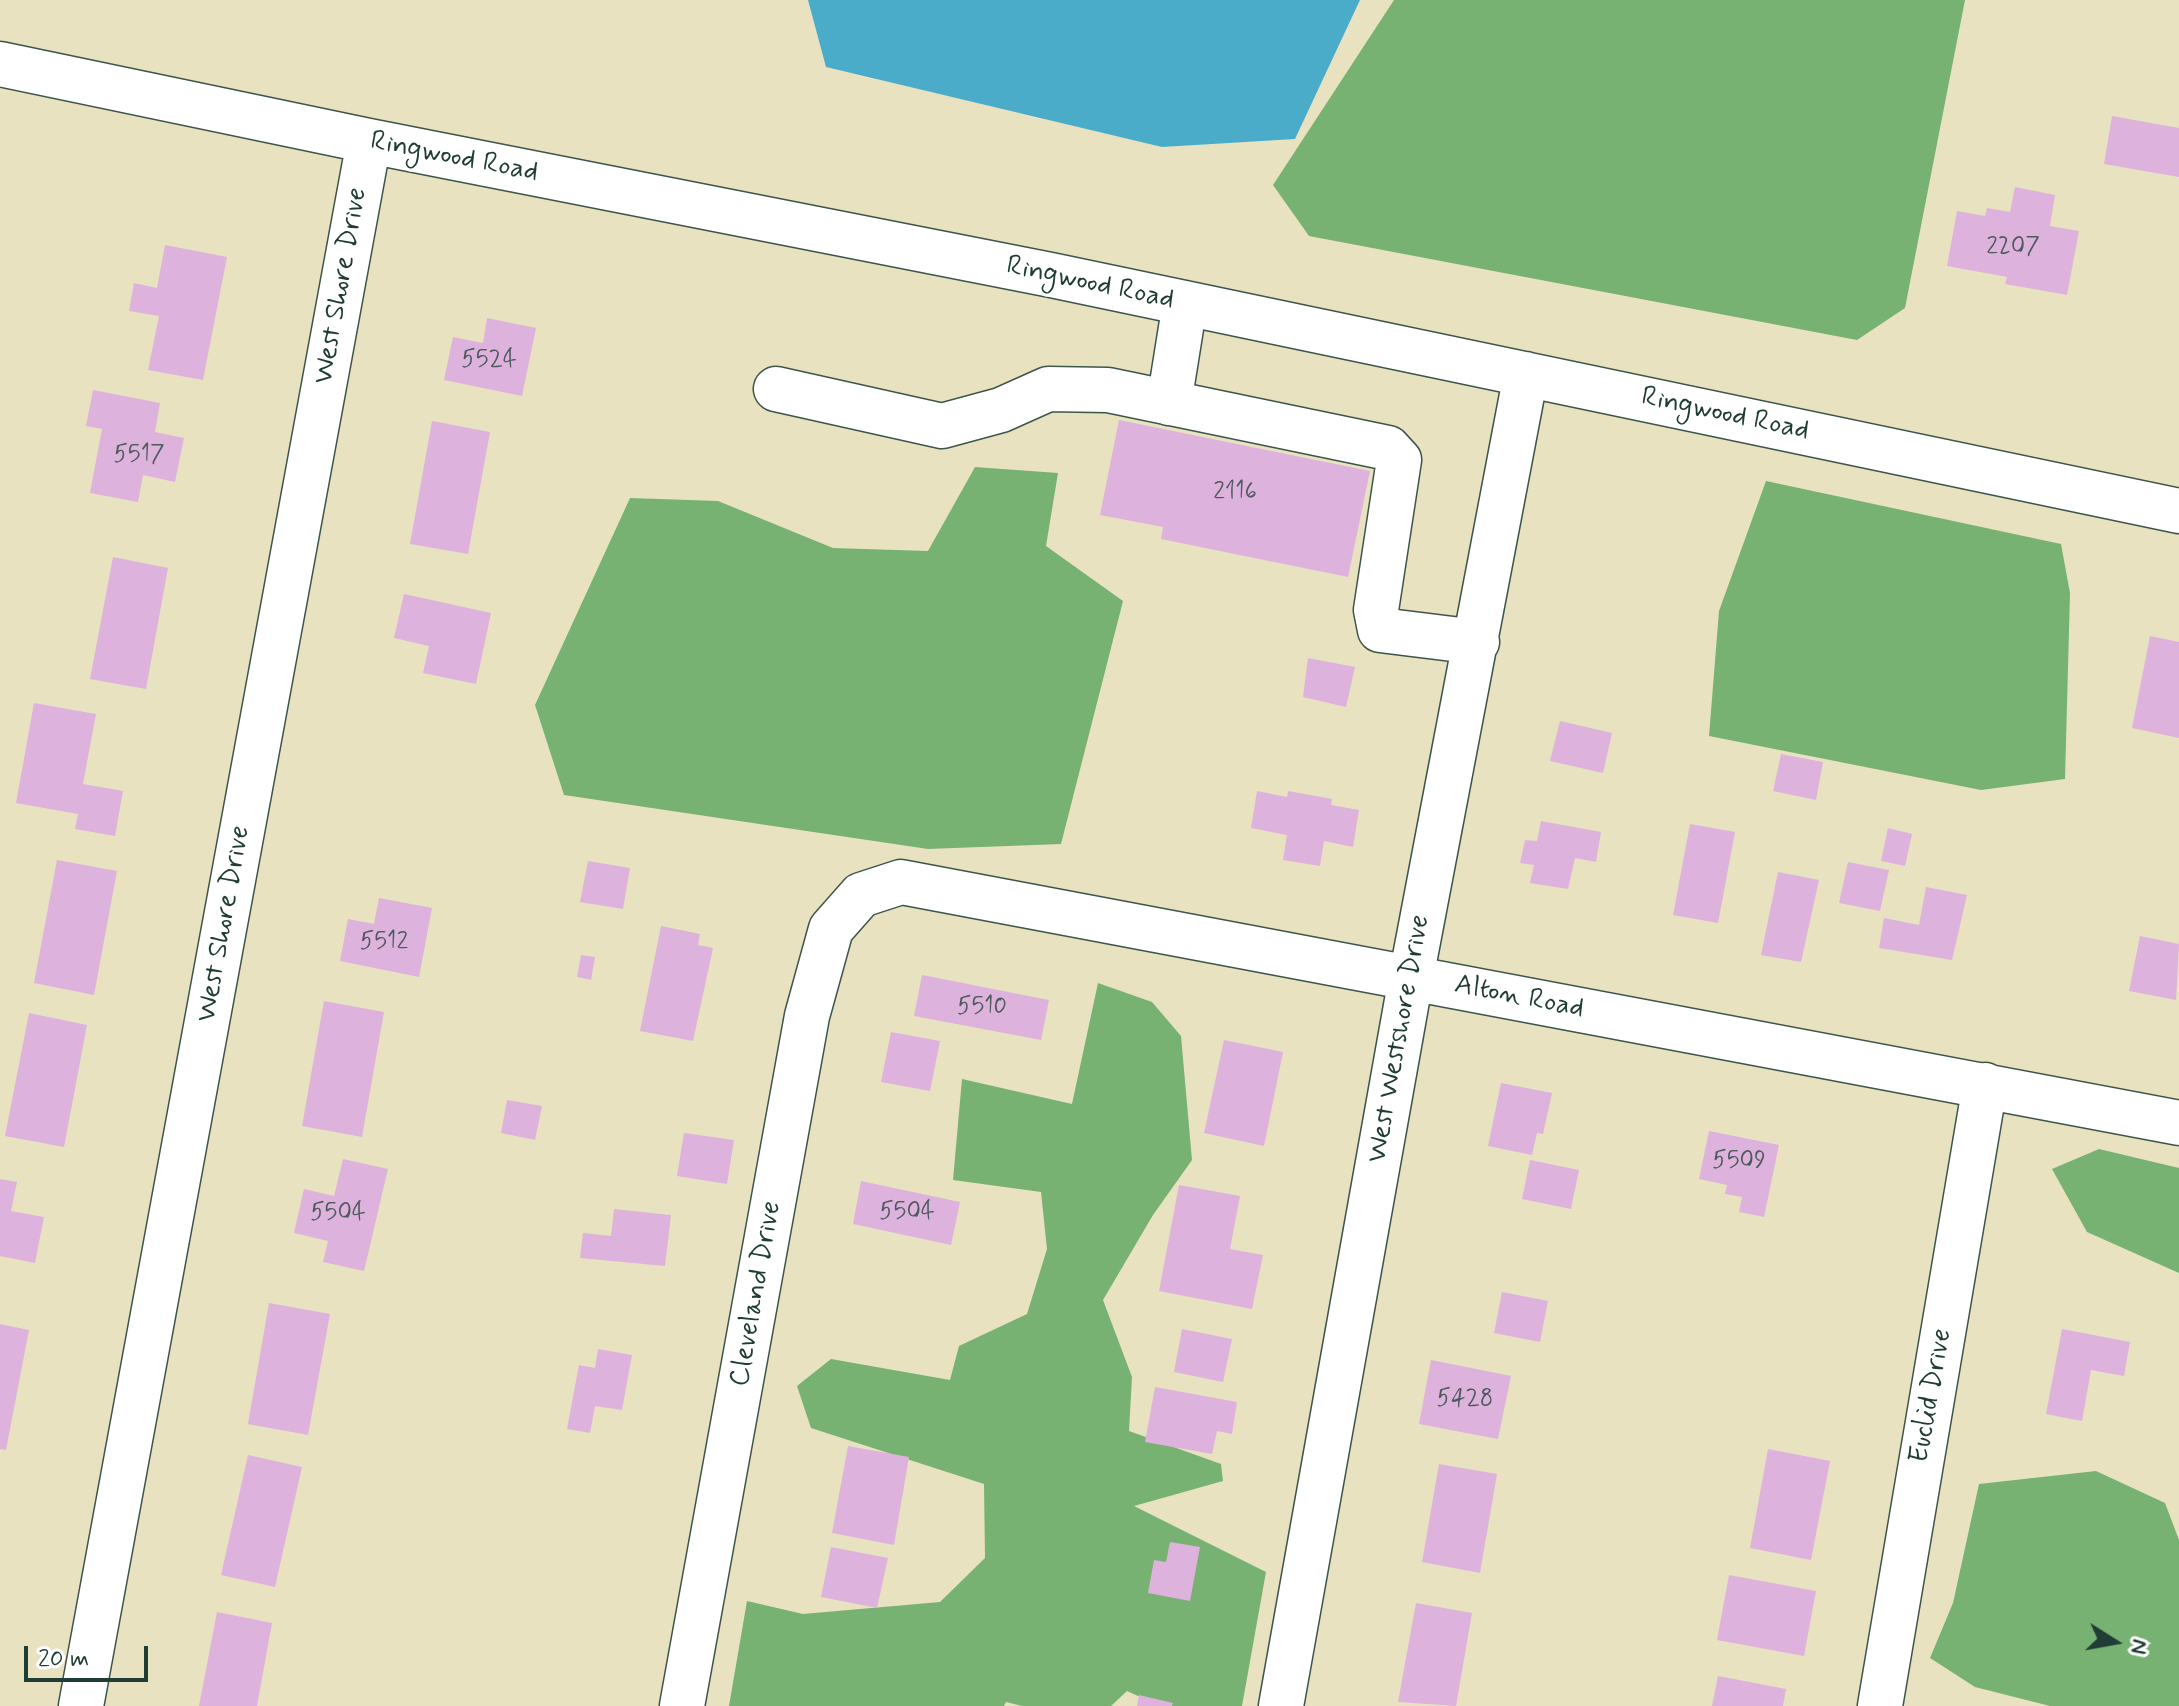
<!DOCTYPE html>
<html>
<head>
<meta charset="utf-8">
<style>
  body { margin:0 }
  #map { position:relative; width:2179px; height:1706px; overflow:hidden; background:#e9e2c1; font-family:Mynerve,sans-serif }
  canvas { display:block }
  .north { position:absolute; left:2075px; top:1602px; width:80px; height:80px; -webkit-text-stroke:6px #fff; paint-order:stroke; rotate:101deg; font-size:22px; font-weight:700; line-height:32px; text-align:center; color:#1f3d34 }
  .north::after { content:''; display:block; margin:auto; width:28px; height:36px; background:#1f3d34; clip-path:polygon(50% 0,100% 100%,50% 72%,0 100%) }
  .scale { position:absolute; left:24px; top:1646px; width:124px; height:36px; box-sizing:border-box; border:4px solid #1f3d34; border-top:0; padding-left:10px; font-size:24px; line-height:28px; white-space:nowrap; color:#1f3d34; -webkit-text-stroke:6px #fff; paint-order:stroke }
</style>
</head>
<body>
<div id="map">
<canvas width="2179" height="1706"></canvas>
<div class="north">N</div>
<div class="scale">20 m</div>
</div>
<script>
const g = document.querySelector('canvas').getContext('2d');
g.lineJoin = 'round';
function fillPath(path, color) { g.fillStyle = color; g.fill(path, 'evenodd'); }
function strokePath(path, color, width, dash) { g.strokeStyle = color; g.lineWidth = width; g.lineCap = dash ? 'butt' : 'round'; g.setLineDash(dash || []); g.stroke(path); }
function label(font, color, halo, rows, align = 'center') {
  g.font = font + ' Mynerve,sans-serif'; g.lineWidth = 6; g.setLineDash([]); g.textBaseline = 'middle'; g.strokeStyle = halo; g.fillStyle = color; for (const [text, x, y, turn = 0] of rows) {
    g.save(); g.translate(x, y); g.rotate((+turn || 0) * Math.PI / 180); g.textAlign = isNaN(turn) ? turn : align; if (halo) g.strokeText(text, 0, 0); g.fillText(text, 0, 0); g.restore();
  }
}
fillPath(new Path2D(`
  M1394,0H1965L1905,308L1857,340L1309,236L1273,185Z
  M975,467L1058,473L1046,546L1123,601L1061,844L928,849L564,795L535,705L630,498L718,501L833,548L928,551Z
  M1766,481L2061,544L2070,593L2065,779L1981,790L1709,736L1719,611Z
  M1098,983L1152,1002L1181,1036L1192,1160L1153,1215L1103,1300L1132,1377L1129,1431L1221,1464L1223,1481L1134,1506L1266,1572L1242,1706H1160L1127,1691L1111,1706H1022L1006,1702L1004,1706H729L747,1601L803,1614L940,1602L985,1558L984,1484L811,1428L797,1386L831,1359L950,1380L959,1346L1027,1314L1047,1249L1041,1192L953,1180L962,1079L1072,1104Z
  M2099,1149L2179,1168V1273L2087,1232L2052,1169Z
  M2096,1471L2165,1503L2179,1540V1706H2050L1975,1687L1930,1658L1953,1603L1979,1484Z`), '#77b272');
fillPath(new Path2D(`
  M808,0H1360L1295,139L1162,147L826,67Z`), '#4bacca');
fillPath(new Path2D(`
  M2112,116L2179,128V177L2104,164Z
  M2015,187L2055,195L2050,226L2079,231L2067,295L2005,284L2007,277L1947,266L1957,211L1985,216L1987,208L2010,212Z
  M165,245L227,257L203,380L148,370L159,316L129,311L134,283L157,288Z
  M487,318L536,328L522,396L444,380L453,337L483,343Z
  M93,390L160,403L155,432L184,438L175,482L143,475L138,502L90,493L102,429L86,426Z
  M1119,420L1370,471L1348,577L1161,539L1163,527L1100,515Z
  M432,421L490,432L468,554L410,544Z
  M113,557L168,568L146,689L90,679Z
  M404,594L491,613L476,684L423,673L429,646L394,638Z
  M2150,636L2179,642V738L2132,728Z
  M1308,658L1355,667L1346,707L1303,697Z
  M34,703L96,714L83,784L123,791L115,836L75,829L78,814L16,803Z
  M1560,721L1612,733L1603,773L1550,761Z
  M1781,754L1823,762L1816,800L1773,791Z
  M1257,791L1287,797L1288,791L1332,799L1331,805L1359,810L1353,847L1324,841L1320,866L1283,860L1287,835L1251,828Z
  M1541,821L1601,832L1596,862L1575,858L1568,889L1530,883L1534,865L1520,863L1525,840L1537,841Z
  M1690,824L1735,832L1718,923L1673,915Z
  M1888,828L1912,834L1905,866L1881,861Z
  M57,860L117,871L94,995L34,983Z
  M588,861L630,868L623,909L580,902Z
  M1848,862L1889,870L1880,911L1839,903Z
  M1778,872L1819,880L1801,962L1761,955Z
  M1926,887L1967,895L1952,960L1879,948L1884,918L1919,925Z
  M379,898L432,908L419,977L340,961L348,919L374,924Z
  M661,926L700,934L698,945L713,948L693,1041L640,1031Z
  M2140,936L2179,944L2176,1000L2129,991Z
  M581,955L595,957L591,980L577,977Z
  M922,975L1049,1000L1041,1040L914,1016Z
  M324,1001L384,1012L362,1137L302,1126Z
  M29,1013L87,1025L64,1147L5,1136Z
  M891,1032L940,1041L930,1091L881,1082Z
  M1224,1040L1283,1052L1264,1146L1204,1133Z
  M1501,1083L1552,1093L1543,1134L1537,1133L1532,1155L1488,1146Z
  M507,1100L542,1106L535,1140L501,1133Z
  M1709,1131L1779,1145L1764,1217L1739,1212L1742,1197L1725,1194L1727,1185L1699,1179Z
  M684,1133L734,1140L727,1184L677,1176Z
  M343,1159L388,1169L364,1271L323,1262L328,1241L294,1233L304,1189L334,1196Z
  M1530,1160L1579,1170L1571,1209L1522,1199Z
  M0,1179L17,1182L11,1211L44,1217L35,1263L0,1256Z
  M861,1181L960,1202L951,1245L853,1224Z
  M1179,1185L1240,1196L1230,1249L1263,1255L1252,1309L1159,1291Z
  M614,1209L671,1215L665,1266L580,1258L583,1233L611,1236Z
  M1502,1292L1548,1301L1540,1342L1494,1333Z
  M269,1303L330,1314L308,1435L248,1424Z
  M0,1324L29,1330L6,1450L0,1449Z
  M1182,1329L1232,1339L1223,1382L1174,1372Z
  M2062,1329L2130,1342L2124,1376L2091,1370L2082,1421L2046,1414Z
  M598,1349L632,1355L622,1410L595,1406L590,1433L567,1429L579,1365L595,1368Z
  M1431,1360L1511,1376L1498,1439L1419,1424Z
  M1155,1387L1237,1402L1232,1434L1217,1431L1212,1454L1145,1442Z
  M848,1446L909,1457L894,1545L832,1533Z
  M1768,1449L1830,1461L1811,1560L1750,1548Z
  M248,1455L302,1467L275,1587L221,1575Z
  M1439,1464L1497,1474L1480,1573L1422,1562Z
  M1170,1542L1200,1547L1190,1601L1148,1593L1154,1560L1166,1562Z
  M831,1547L888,1558L877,1608L821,1597Z
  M1729,1575L1816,1591L1804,1656L1717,1640Z
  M1416,1603L1472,1613L1456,1706L1398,1702Z
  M217,1612L272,1623L257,1706H199Z
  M1718,1676L1786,1689L1783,1706H1712Z
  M1139,1695L1173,1703L1172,1706H1137Z`), '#ddb2dd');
const minor = new Path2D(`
  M0,64L369,141L1051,275L2179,511
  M776,389L942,426L1001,410L1048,389L1108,390L1388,448L1399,460L1376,610L1380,630L1477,642
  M1169,403L1185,303
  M81,1706L369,141
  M682,1706L807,1016L831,929L861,895L901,882L2179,1123
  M1281,1706L1411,978L1526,374
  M1880,1706L1985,1085`);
strokePath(minor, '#3d5649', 47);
strokePath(minor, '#fff', 44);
label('24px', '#4e5a5e', null, [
  ["2207",2013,248],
  ["5524",489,361],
  ["5517",139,456],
  ["2116",1235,493],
  ["5512",384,943],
  ["5510",982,1008],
  ["5509",1739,1162],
  ["5504",907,1213],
  ["5504",338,1214],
  ["5428",1465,1400]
]);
label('28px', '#1f3d34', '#fff', [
  ["Ringwood Road",454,158,11],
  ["Ringwood Road",1090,284,12],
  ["West Shore Drive",342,286,-80],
  ["Ringwood Road",1725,415,12],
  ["West Shore Drive",225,924,-80],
  ["Alton Road",1519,998,11],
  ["West Westshore Drive",1400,1039,-80],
  ["Cleveland Drive",757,1294,-80],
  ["Euclid Drive",1932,1396,-80]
]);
</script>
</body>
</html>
